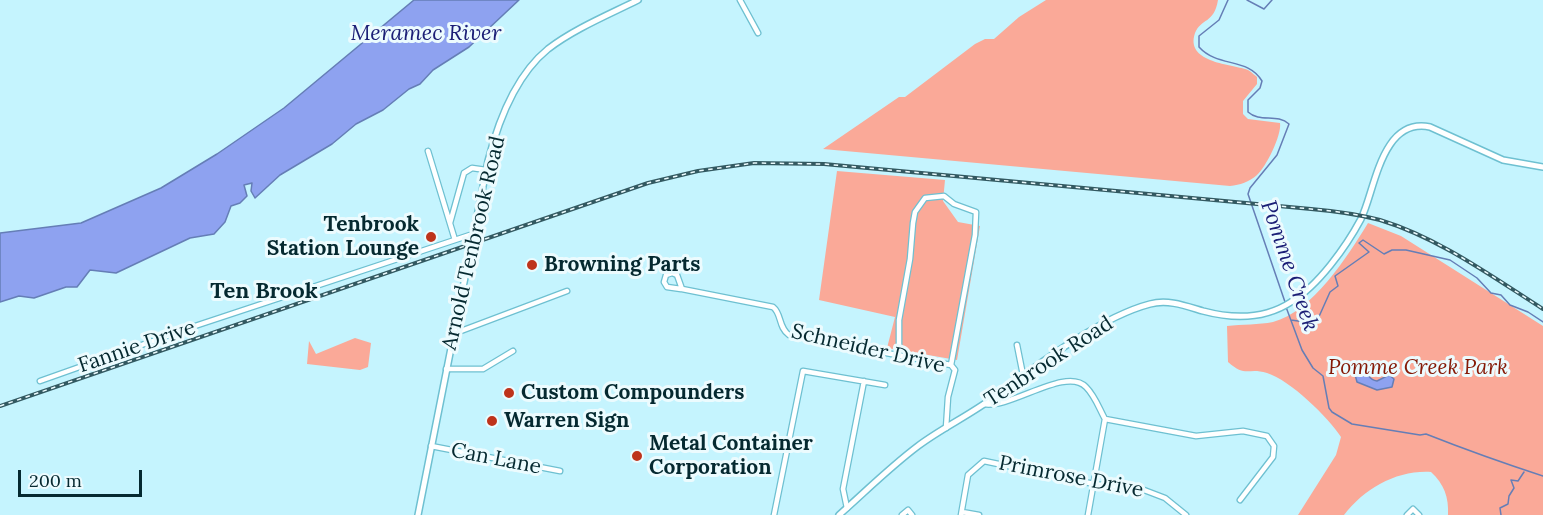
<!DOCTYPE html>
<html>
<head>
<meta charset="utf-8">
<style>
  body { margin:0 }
  #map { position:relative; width:1543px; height:515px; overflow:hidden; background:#c5f4fe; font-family:Lora,serif }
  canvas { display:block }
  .scale { position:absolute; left:18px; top:470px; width:124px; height:27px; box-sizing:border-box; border:3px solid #052930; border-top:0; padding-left:8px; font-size:18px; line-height:21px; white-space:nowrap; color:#052930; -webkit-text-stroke:4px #ecfbfe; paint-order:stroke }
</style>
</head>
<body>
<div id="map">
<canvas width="1543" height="515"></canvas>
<div class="scale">200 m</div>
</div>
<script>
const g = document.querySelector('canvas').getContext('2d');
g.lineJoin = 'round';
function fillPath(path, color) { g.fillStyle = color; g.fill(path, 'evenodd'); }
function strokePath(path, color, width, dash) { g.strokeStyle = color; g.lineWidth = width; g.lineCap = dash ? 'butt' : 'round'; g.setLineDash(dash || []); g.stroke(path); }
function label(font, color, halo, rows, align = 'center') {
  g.font = font + ' Lora,serif'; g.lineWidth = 6; g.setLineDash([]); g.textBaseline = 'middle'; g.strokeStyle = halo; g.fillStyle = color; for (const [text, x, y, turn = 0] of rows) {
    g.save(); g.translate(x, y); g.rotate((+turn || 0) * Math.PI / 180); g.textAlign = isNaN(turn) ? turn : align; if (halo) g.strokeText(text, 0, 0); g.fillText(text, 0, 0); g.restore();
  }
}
fillPath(new Path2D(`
  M1046,0H1218C1214,24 1201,18 1195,33C1185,62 1229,64 1245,69C1250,70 1253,74 1257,77V84L1243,101V114L1248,119L1280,123C1282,135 1266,167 1257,175C1249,182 1240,185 1230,186L823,149L899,97H905L975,44L985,39H994L1019,17Z
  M837,171L945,180L943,201L958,222L980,226L957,360L887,348L895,317L819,300Z
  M1368,223L1401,236L1543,326V515H1448C1449,497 1444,484 1431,472C1397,470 1365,488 1344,515H1298L1336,455L1341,437C1328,417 1290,380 1267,373C1248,367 1246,378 1228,362L1227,326C1242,324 1259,325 1273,322C1312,312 1348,256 1368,223Z
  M355,338L371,343L368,367L360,370L307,364L309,341L316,354Z`), '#faa998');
const water = new Path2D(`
  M414,0H519L469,47L433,70L420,84L409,89L383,110L356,124L332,144L280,175L255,198L251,191L252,183L244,185L247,196L240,203L231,206L225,222L214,234L190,238L116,273L90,270L77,287H66L34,298L19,296L0,302V233L81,223L161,188L217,154L284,108Z
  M1364,361C1368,368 1365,379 1377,381L1389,375L1394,379L1392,387L1377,390L1357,382L1354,371Z`);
fillPath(water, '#8ea2f0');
strokePath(water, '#657eb6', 1.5);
strokePath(new Path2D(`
  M1228,0L1219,20L1199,36V47C1218,68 1248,57 1262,81L1260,88L1248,100V112C1260,123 1277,113 1289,124L1277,155L1250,188L1248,194L1285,302
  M1247,0L1264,9L1272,0
  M1286,307L1302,350L1313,368L1323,376L1329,408L1332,412L1352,424L1420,435L1426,434C1464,449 1503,463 1543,476
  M1291,320L1312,323L1317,321L1330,292L1338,286L1335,276L1369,252L1359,243L1363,240L1384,254L1392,250H1406L1450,260L1477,278L1491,293L1501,295L1510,305L1528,312L1543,322
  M1501,515L1500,508L1508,504L1509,496L1514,488L1511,480L1518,481L1524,472`), '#657eb6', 1.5);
const minor = new Path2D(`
  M740,0L758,33
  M428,151L455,240
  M450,223L464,173L472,168L486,170
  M681,289L667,287L664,282L666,275L672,273L677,275L682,289L773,307C782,314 778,327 789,335L951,365L955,370L948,397L946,428
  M453,334L567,291
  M1017,345L1023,375
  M899,356V320L910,259L913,223L915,212L925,198L944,196L954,204L976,212L975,235L951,365
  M446,369H483L513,351
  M40,381L198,325L473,234
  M984,404C1011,409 1066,366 1086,387C1095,396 1099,408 1105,419L1088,515
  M1105,419L1196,436L1243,431L1267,436L1274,446L1273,457L1240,500
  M431,446L560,471
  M847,508L843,489L864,381
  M962,512L979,515
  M774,515L803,371L885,385
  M902,515L908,510L912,515
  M961,515L968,475L984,461L1094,484L1144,490L1165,498L1186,515
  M1407,515L1413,509L1419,515`);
const tertiary = new Path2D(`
  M418,515L488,161C498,122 516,75 548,49C574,29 608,15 638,0
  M839,515C865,492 890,467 918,446C942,428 970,415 994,397C1036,366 1100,317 1150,304C1168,299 1186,306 1203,311C1233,319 1265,319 1291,302C1318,286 1346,247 1361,219C1375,191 1381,117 1430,127L1503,160L1543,167`);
strokePath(minor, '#6ec0d1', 7);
strokePath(tertiary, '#6ec0d1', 8);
strokePath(minor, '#fff', 4.5);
strokePath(tertiary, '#fff', 5);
const rail = new Path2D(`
  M0,406L648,183L698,171L754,163L824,164L1311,209C1334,211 1357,214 1380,220C1439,238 1491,276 1543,309`);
strokePath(rail, '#335961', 4);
strokePath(rail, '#ecfbfe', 1.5, [4.5]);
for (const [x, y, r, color] of [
  [431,237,6,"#be331b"],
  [532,265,6,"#be331b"],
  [509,393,6,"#be331b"],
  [492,421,6,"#be331b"],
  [637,456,6,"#be331b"]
]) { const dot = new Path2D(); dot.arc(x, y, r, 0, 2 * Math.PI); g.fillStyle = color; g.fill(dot); strokePath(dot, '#ecfbfe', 2); }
label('bold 21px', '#052930', '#ecfbfe', [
  ["Tenbrook",419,225,"right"],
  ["Station Lounge",419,249,"right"],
  ["Browning Parts",544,265],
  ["Custom Compounders",521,393],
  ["Warren Sign",504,421],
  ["Metal Container",649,444],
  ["Corporation",649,468]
], 'left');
label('21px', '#052930', '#ecfbfe', [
  ["Arnold Tenbrook Road",474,243,-77],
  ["Fannie Drive",137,347,-19],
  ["Schneider Drive",868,349,13],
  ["Tenbrook Road",1049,362,-33],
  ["Can Lane",496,459,11],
  ["Primrose Drive",1071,477,11]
]);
label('italic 21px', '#851906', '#ecfbfe', [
  ["Pomme Creek Park",1418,368]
]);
label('italic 22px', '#1b1e76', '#ecfbfe', [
  ["Meramec River",426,34],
  ["Pomme Creek",1289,266,71]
]);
label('bold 22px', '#052930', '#ecfbfe', [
  ["Ten Brook",264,292]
]);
</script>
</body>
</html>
